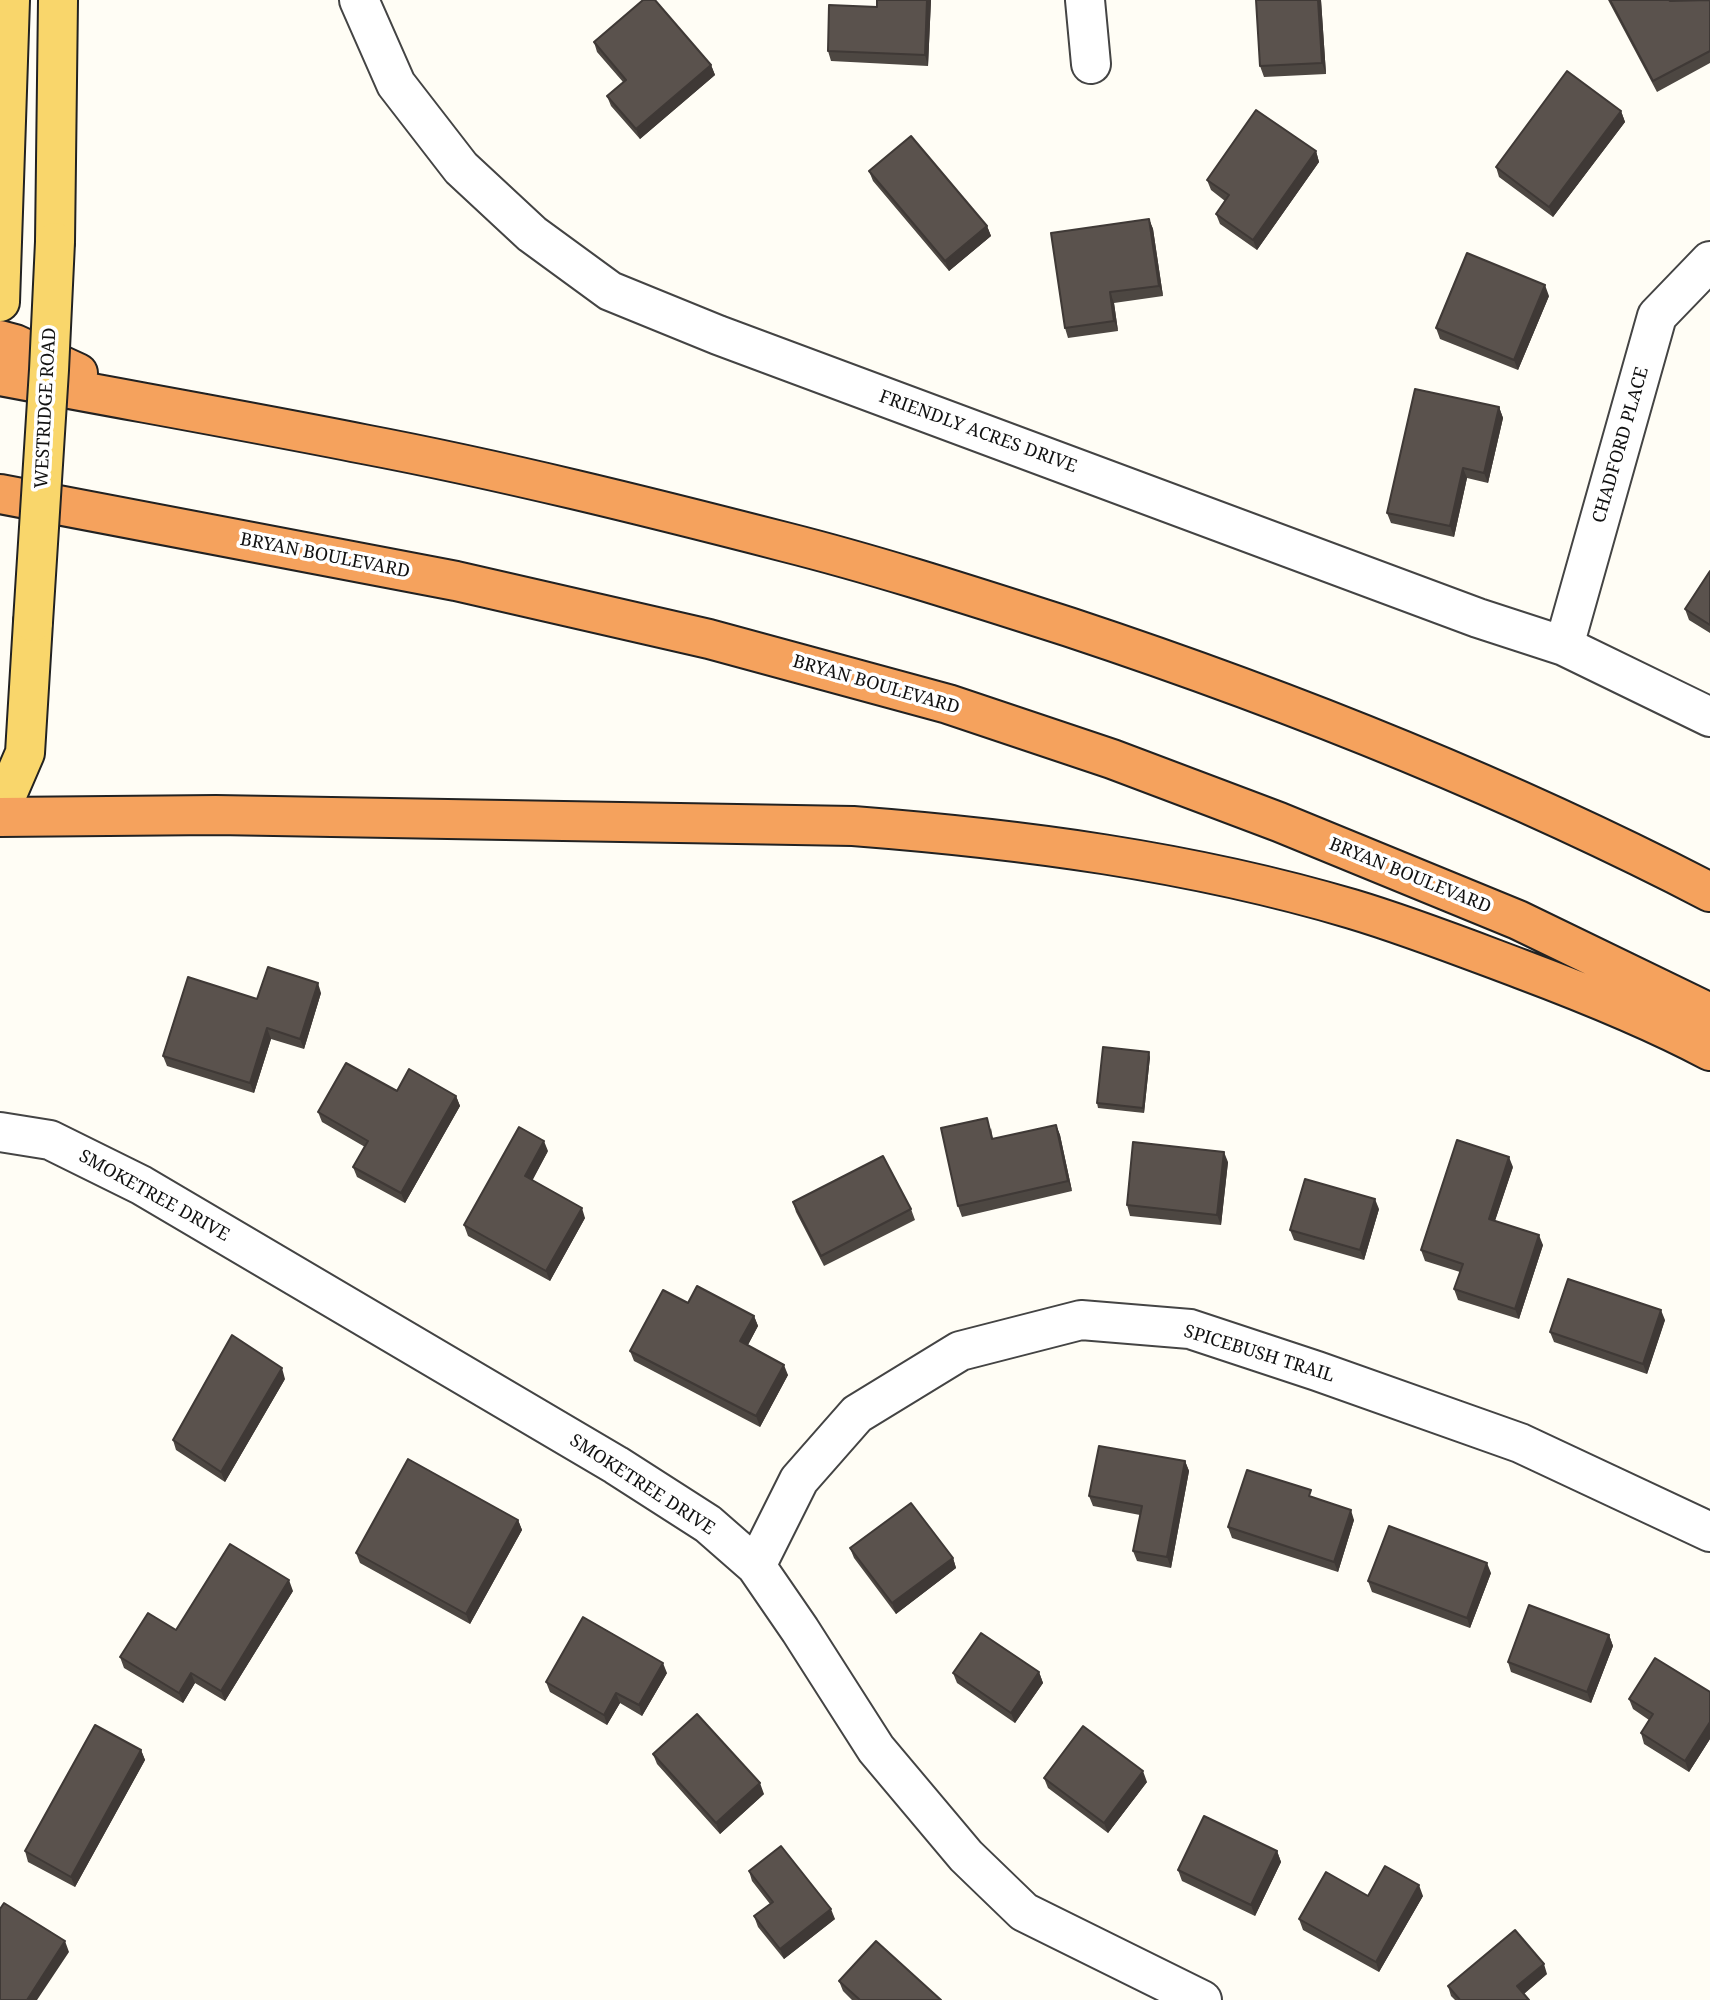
<!DOCTYPE html>
<html>
<head>
<meta charset="utf-8">
<style>
  body { margin:0 }
  canvas { display:block; background:#fffdf5 }
</style>
</head>
<body>
<canvas width="1710" height="2000"></canvas>
<script>
const g = document.querySelector('canvas').getContext('2d');
g.lineJoin = 'round';
function strokePath(path, color, width, dash) { g.strokeStyle = color; g.lineWidth = width; g.lineCap = dash ? 'butt' : 'round'; g.setLineDash(dash || []); g.stroke(path); }
function fillPath(path, color) { g.fillStyle = color; g.fill(path, 'evenodd'); }
function label(font, color, halo, rows, align = 'center') {
  g.font = font + ' "Noto Serif",serif'; g.lineWidth = 7; g.setLineDash([]); g.textBaseline = 'middle'; g.strokeStyle = halo; g.fillStyle = color; for (const [text, x, y, turn = 0] of rows) {
    g.save(); g.translate(x, y); g.rotate((+turn || 0) * Math.PI / 180); g.textAlign = isNaN(turn) ? turn : align; if (halo) g.strokeText(text, 0, 0); g.fillText(text, 0, 0); g.restore();
  }
}
const minor = new Path2D(`
  M359,0L396,84L461,168L532,234L610,291L718,335L1478,618L1564,646L1710,717
  M1085,0L1091,64
  M1564,646L1657,316L1710,261
  M0,1132L50,1140L141,1185L616,1465L708,1524L756,1566L800,1630L876,1749L966,1856L1024,1912L1202,2000
  M756,1566L799,1480L857,1414L960,1351L1081,1320L1190,1329L1317,1371L1520,1443L1710,1532`);
const major = new Path2D(`
  M55,242L58,0
  M0,302L10,0
  M0,811L25,753L33,622`);
const highway = new Path2D(`
  M0,340L15,344L78,373
  M0,376C121,399 242,420 363,444C505,471 645,506 785,542C880,566 975,597 1069,627C1289,700 1505,786 1710,892
  M0,494L456,581L709,639L948,704L1112,759L1279,822L1518,920L1710,1013
  M0,817L216,815L853,826C1021,839 1190,861 1352,909C1409,926 1465,948 1521,969C1585,993 1650,1019 1710,1051`);
strokePath(minor, '#444', 42);
strokePath(major, '#222', 42);
strokePath(highway, '#222', 42);
strokePath(minor, '#fff', 38);
strokePath(major, '#f9d66b', 38);
strokePath(highway, '#f5a25d', 38);
const majorBridge = new Path2D(`
  M33,622L49,370L55,242`);
strokePath(majorBridge, '#222', 42, []);
strokePath(majorBridge, '#f9d66b', 38);
fillPath(new Path2D(`
  M931,0L928,66L831,61L828,51L877,7Z
  M1321,0L1326,74L1264,77L1260,66Z
  M1608,0H1669L1670,1L1710,0V63L1657,92Z
  M594,42L711,65L715,75L640,139L611,106L607,96L623,82L597,52Z
  M1621,111L1625,122L1553,217L1499,177L1496,167Z
  M1316,151L1319,162L1257,250L1220,224L1216,214L1225,201L1211,190L1207,180Z
  M869,171L987,226L991,236L949,271L873,181Z
  M1149,219L1153,229L1163,296L1114,303L1118,331L1068,338L1065,328Z
  M1549,296L1518,370L1440,339L1436,328Z
  M1499,407L1503,418L1488,483L1467,478L1454,537L1391,523L1387,513Z
  M1710,571V633L1689,620L1685,609Z
  M321,993L304,1049L271,1039L254,1093L167,1066L163,1056L257,999Z
  M1150,1057L1144,1113L1098,1108L1097,1103Z
  M397,1091L456,1096L460,1106L405,1203L357,1177L353,1167L365,1147L322,1122L318,1112Z
  M1056,1125L1060,1135L1072,1191L962,1217L958,1206L991,1128L993,1139Z
  M548,1151L532,1180L585,1218L550,1281L468,1236L464,1225Z
  M1228,1162L1221,1225L1130,1216L1127,1205Z
  M1513,1167L1495,1221L1543,1245L1519,1319L1458,1300L1454,1289L1460,1272L1425,1261L1421,1250Z
  M793,1202L911,1209L915,1220L824,1266L796,1212Z
  M1379,1209L1364,1260L1294,1240L1290,1230Z
  M688,1303L754,1316L758,1326L748,1345L788,1375L760,1427L634,1361L630,1351Z
  M1665,1320L1647,1374L1554,1342L1550,1332Z
  M285,1379L225,1482L176,1450L173,1440Z
  M1185,1461L1189,1471L1171,1568L1137,1561L1133,1551L1140,1515L1093,1506L1089,1496Z
  M1314,1498L1354,1520L1338,1572L1232,1538L1228,1527Z
  M518,1520L522,1530L470,1624L360,1563L356,1553Z
  M850,1548L953,1558L956,1568L896,1614L854,1558Z
  M1491,1573L1470,1628L1372,1592L1368,1581Z
  M293,1591L225,1701L195,1683L183,1703L124,1668L120,1657L176,1630Z
  M1609,1635L1613,1646L1591,1703L1511,1672L1508,1662Z
  M1039,1672L1043,1683L1015,1723L957,1683L953,1673Z
  M667,1673L642,1716L620,1703L607,1725L550,1692L546,1682Z
  M1710,1692V1739L1689,1772L1644,1744L1641,1733L1649,1720L1633,1709L1629,1699Z
  M141,1750L145,1760L75,1887L28,1862L25,1851Z
  M653,1754L764,1794L720,1834L657,1764Z
  M1044,1778L1147,1782L1108,1833L1048,1788Z
  M1277,1851L1281,1862L1255,1916L1182,1881L1178,1870Z
  M749,1871L835,1919L784,1959L758,1927L754,1916L770,1904L752,1881Z
  M1368,1896H1423L1379,1972L1303,1930L1299,1919Z
  M1547,1974L1524,1994L1529,2000H1455L1451,1996L1448,1986Z
  M839,1981L941,2000H852L843,1991Z`), '#4d4742');
fillPath(new Path2D(`
  M927,0H931L928,66L925,55Z
  M1318,0H1321L1326,74L1322,63Z
  M711,65L715,75L640,139L636,129Z
  M1621,111L1625,122L1553,217L1549,207Z
  M1316,151L1319,162L1257,250L1253,240Z
  M1149,219L1153,229L1163,296L1159,286Z
  M987,226L991,236L949,271L945,261Z
  M1545,285L1549,296L1518,370L1514,360Z
  M1110,292L1114,303L1118,331L1114,321Z
  M1499,407L1503,418L1488,483L1484,473Z
  M1463,468L1467,478L1454,537L1450,526Z
  M318,983L321,993L304,1049L300,1039Z
  M267,1028L271,1039L254,1093L250,1083Z
  M1149,1052L1150,1057L1144,1113L1143,1108Z
  M456,1096L460,1106L405,1203L401,1193Z
  M1056,1125L1060,1135L1072,1191L1068,1181Z
  M544,1141L548,1151L529,1187L525,1176Z
  M1224,1152L1228,1162L1221,1225L1217,1215Z
  M1509,1157L1513,1167L1492,1229L1489,1219Z
  M1375,1199L1379,1209L1364,1260L1360,1250Z
  M582,1208L585,1218L550,1281L546,1271Z
  M1539,1235L1543,1245L1519,1319L1515,1309Z
  M1661,1310L1665,1320L1647,1374L1643,1364Z
  M754,1316L758,1326L744,1352L740,1341Z
  M784,1365L788,1375L760,1427L756,1416Z
  M282,1368L285,1379L225,1482L221,1472Z
  M1185,1461L1189,1471L1171,1568L1167,1557Z
  M1351,1510L1354,1520L1338,1572L1334,1562Z
  M518,1520L522,1530L470,1624L466,1614Z
  M953,1558L956,1568L896,1614L892,1603Z
  M1487,1563L1491,1573L1470,1628L1467,1618Z
  M289,1580L293,1591L225,1701L221,1691Z
  M1609,1635L1613,1646L1591,1703L1587,1692Z
  M663,1663L667,1673L642,1716L639,1705Z
  M1039,1672L1043,1683L1015,1723L1011,1713Z
  M191,1673L195,1683L183,1703L179,1693Z
  M616,1693L620,1703L607,1725L604,1715Z
  M1710,1722V1739L1689,1772L1685,1761Z
  M141,1750L145,1760L75,1887L71,1877Z
  M1143,1771L1147,1782L1108,1833L1104,1823Z
  M760,1783L764,1794L720,1834L716,1823Z
  M1277,1851L1281,1862L1255,1916L1251,1905Z
  M1419,1885L1423,1896L1379,1972L1376,1962Z
  M831,1909L835,1919L784,1959L780,1949Z
  M65,1941L69,1952L37,2000H27Z
  M1544,1964L1547,1974L1521,1996L1517,1986Z`), '#3f3936');
const building = new Path2D(`
  M643,0H655L711,65L636,129L607,96L626,80L594,42Z
  M877,0H927L925,55L828,51L829,5L877,7Z
  M1256,0H1318L1322,63L1260,66Z
  M1610,0H1669L1670,1L1710,0V51L1653,81Z
  M1567,71L1621,111L1549,207L1496,167Z
  M1256,110L1316,151L1253,240L1216,214L1229,195L1207,180Z
  M911,136L987,226L945,261L869,171Z
  M1149,219L1159,286L1110,292L1114,321L1065,328L1051,233Z
  M1467,253L1545,285L1514,360L1436,328Z
  M1415,389L1499,407L1484,473L1463,468L1450,526L1387,513Z
  M1710,571V625L1685,609Z
  M268,967L318,983L300,1039L267,1028L250,1083L163,1056L188,977L257,999Z
  M1103,1047L1149,1052L1143,1108L1097,1103Z
  M346,1063L397,1091L409,1069L456,1096L401,1193L353,1167L368,1141L318,1112Z
  M987,1118L992,1139L1056,1125L1068,1181L958,1206L941,1128Z
  M519,1127L544,1141L525,1176L582,1208L546,1271L464,1225Z
  M1457,1140L1509,1157L1489,1219L1539,1235L1515,1309L1454,1289L1463,1264L1421,1250Z
  M1133,1142L1224,1152L1217,1215L1127,1205Z
  M883,1156L911,1209L821,1256L793,1202Z
  M1305,1179L1375,1199L1360,1250L1290,1230Z
  M1568,1279L1661,1310L1643,1364L1550,1332Z
  M697,1286L754,1316L740,1341L784,1365L756,1416L630,1351L663,1290L688,1303Z
  M232,1335L282,1368L221,1472L173,1440Z
  M1099,1446L1185,1461L1167,1557L1133,1551L1142,1506L1089,1496Z
  M408,1459L518,1520L466,1614L356,1553Z
  M1247,1470L1311,1490L1309,1496L1351,1510L1334,1562L1228,1527Z
  M911,1503L953,1558L892,1603L850,1548Z
  M1389,1526L1487,1563L1467,1618L1368,1581Z
  M230,1544L289,1580L221,1691L191,1673L179,1693L120,1657L148,1613L176,1630Z
  M1529,1605L1609,1635L1587,1692L1508,1662Z
  M583,1617L663,1663L639,1705L616,1693L604,1715L546,1682Z
  M981,1633L1039,1672L1011,1713L953,1673Z
  M1655,1658L1710,1692V1722L1685,1761L1641,1733L1653,1714L1629,1699Z
  M697,1714L760,1783L716,1823L653,1754Z
  M95,1725L141,1750L71,1877L25,1851Z
  M1083,1726L1143,1771L1104,1823L1044,1778Z
  M1204,1816L1277,1851L1251,1905L1178,1870Z
  M781,1846L831,1909L780,1949L754,1916L773,1902L749,1871Z
  M1385,1866L1419,1885L1376,1962L1299,1919L1326,1872L1368,1896Z
  M4,1903L65,1941L27,2000H0V1909Z
  M1515,1930L1544,1964L1517,1986L1529,2000H1460L1448,1986Z
  M876,1941L941,2000H860L839,1981Z`);
fillPath(building, '#5a524d');
strokePath(building, '#3f3936', 2);
label('18px', '#111', '#fff', [
  ["WESTRIDGE ROAD",46,408,-87],
  ["FRIENDLY ACRES DRIVE",978,432,20],
  ["CHADFORD PLACE",1621,445,-74],
  ["BRYAN BOULEVARD",325,556,11],
  ["BRYAN BOULEVARD",876,685,16],
  ["BRYAN BOULEVARD",1410,876,22],
  ["SMOKETREE DRIVE",154,1196,29],
  ["SPICEBUSH TRAIL",1259,1354,17],
  ["SMOKETREE DRIVE",642,1485,33]
]);
</script>
</body>
</html>
